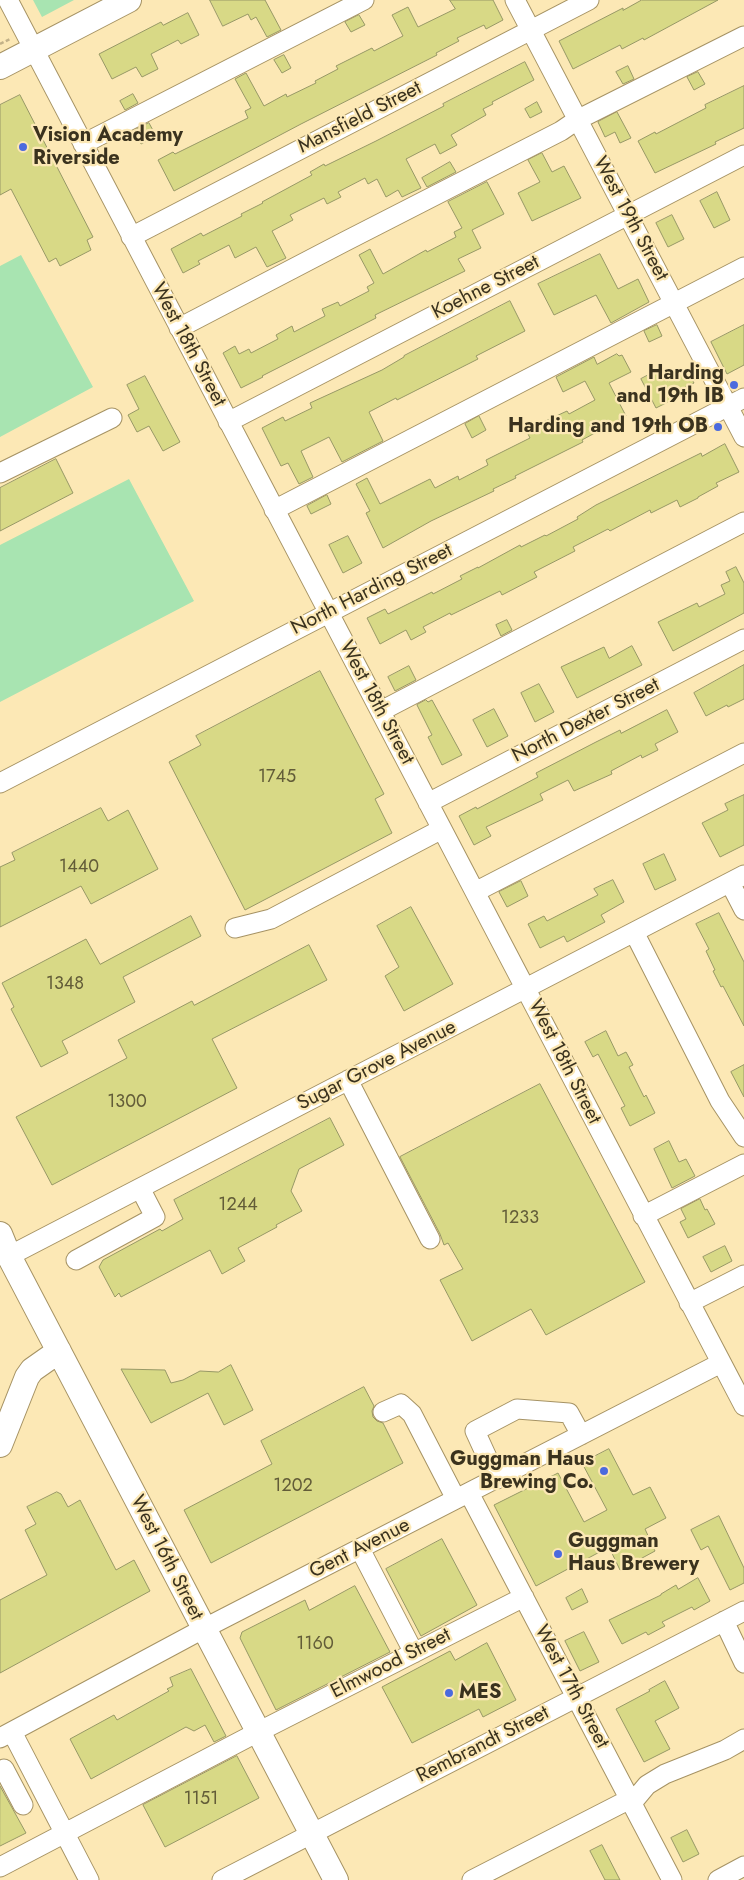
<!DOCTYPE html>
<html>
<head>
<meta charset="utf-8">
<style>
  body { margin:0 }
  canvas { display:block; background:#fce8b5 }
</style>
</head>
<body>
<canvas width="744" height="1880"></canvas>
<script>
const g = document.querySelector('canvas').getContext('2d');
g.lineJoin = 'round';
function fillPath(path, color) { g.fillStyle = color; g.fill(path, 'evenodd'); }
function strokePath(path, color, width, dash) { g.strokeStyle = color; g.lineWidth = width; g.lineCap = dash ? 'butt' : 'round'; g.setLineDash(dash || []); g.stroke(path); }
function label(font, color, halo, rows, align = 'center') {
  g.font = font + ' Jost,sans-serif'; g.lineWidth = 4.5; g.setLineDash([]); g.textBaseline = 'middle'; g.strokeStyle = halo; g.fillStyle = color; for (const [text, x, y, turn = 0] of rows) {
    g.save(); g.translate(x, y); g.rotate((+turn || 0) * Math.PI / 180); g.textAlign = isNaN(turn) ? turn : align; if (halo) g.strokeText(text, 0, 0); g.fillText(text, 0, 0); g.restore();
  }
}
fillPath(new Path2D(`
  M33,0H74L42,17Z
  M21,255L93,387L0,437V266Z
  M129,479L194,601L0,702V545Z`), '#a8e4b1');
const building = new Path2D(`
  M210,0H265L281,30L267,37L256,17L251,20L248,14L223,26Z
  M450,0H493L503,20L486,29L484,25L457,38L459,41L436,53L437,55L301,124L174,191L158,160L173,152L175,154L248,118L245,111L251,108L235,79L246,73L264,106L286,94L287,97L316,83L315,81L338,69L336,66L372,48L374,51L403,36L392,15L408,7L418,27L455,9Z
  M642,0H718L644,40L643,38L622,49L620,45L573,69L559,41L623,8V10Z
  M188,13L199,35L181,44L178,40L151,54L158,69L142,77L136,67L112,79L99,54L161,22L163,25Z
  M359,15L365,25L351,32L345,22Z
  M284,55L291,68L282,73L274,60Z
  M525,62L534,80L492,102L493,104L483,109L486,115L451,135L457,145L440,154L435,144L406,159L421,188L402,197L398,190L386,197L377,179L368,184L365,178L338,192L341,197L327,204L324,198L290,215L293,220L272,231L286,258L267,267L256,247L235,258L229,245L198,261L200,264L183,273L171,249L201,233L203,236L242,216L241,214L263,203L262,202L312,175L310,172L324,164L325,166L376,141L444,106L443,104Z
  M628,66L634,79L623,84L616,72Z
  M698,72L705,84L694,90L687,77Z
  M744,86V128L715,142L716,144L655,173L638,141L655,132L656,134L706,108L705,105Z
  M133,94L138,103L125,110L120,101Z
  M20,95L93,237L87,240L91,250L60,266L56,258L49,262L11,189L0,195V105Z
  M537,102L542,112L530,118L525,109Z
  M617,112L631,138L620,143L615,132L605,137L598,122Z
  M149,123L156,136L141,144L135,130Z
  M542,153L552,172L564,166L581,198L532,221L518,193L540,182L528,160Z
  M450,162L456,172L427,187L422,178Z
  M487,182L504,214L472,230L481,248L458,259L465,271L375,315L376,318L262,376L263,377L241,388L223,353L235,346L239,354L249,349L251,353L278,339L276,335L292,326L294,332L325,316L322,309L338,302L340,306L369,291L367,287L374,283L359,255L370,249L383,274L426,250L427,252L456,237L454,232L462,228L448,202Z
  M717,192L730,220L714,228L700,201Z
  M672,215L684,239L668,247L656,223Z
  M600,254L618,289L638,279L649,302L611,323L596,295L554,315L538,284Z
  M510,301L525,331L476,356L478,359L397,400L396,398L369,412L383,441L342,462L329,437L301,451L313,477L299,484L288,463L281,466L262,428L283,417L285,421L312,408L310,403L382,370L404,357V356Z
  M657,325L662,336L649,342L644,331Z
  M744,325V365L727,374L711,342Z
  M617,354L619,356L622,355L631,372L609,383L626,416L582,440L583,442L515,476L516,478L493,489L494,491L431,521L383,548L366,513L370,511L356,484L367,478L380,504L430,479L435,488L458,476L459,480L488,465L486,460L530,438L526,430L567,411L569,414L595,400L585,381L563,392L556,377L594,357L597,364Z
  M660,369L667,381L687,370L694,383L673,393L676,398L656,408L641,379Z
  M145,376L180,442L163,451L149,426L137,432L128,415L139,409L127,385Z
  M479,416L486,430L472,438L465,424Z
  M725,444L739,472L716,483L718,486L698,497V498L680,507L677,500L651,513L650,510L610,531L608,529L573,547L575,551L534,572L537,577L502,595L500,591L451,615L450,613L423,627L426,632L411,640L406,630L380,644L367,618L385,609L388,614L432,592L433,594L462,579L460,576L478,567V568L520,545L521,547L545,535L546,536L578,519L577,517L596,505L701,453L702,456Z
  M56,459L73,493L0,531V488Z
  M327,495L331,504L311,514L307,506Z
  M348,536L362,563L343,573L329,545Z
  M736,567L744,583V613L673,651L658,622L697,603L699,607L725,594L721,585L730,581L726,572Z
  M507,620L512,630L501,636L496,625Z
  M632,646L642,665L577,698L561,667L604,647L609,658Z
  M744,665V699L728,707L727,705L706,716L694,693Z
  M409,666L416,680L395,691L388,677Z
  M320,671L384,794L375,799L392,833L245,910L169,762L201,745L196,736Z
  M539,684L554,712L535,722L521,693Z
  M426,700L428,702L432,700L462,755L442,765L428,737L432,735L417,705Z
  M494,709L508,736L487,747L473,720Z
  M667,710L678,732L655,744L658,750L642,758L641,755L611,771L612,774L574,791L568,780L540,794L543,800L486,827L491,836L474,845L459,816L476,807L477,809L538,777L536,773L596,742L620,730L621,733Z
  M744,795V845L720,857L702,823L728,810L725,804Z
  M101,808L108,821L128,810L158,869L91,904L81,886L0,927V867L15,860L12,853Z
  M664,854L676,880L655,890L643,864Z
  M613,880L624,902L601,915L605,922L567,942L564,936L540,948L528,924L544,916L547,921L598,895L594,889Z
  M521,881L528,896L507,907L499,892Z
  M411,907L453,984L404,1011L385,976L399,967L377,926Z
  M719,913L744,962V1026L723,986L721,987L713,971L715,970L706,951L709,949L696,924Z
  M191,916L201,936L123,977L135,1002L62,1041L68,1053L41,1067L11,1009L14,1007L2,983L86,939L100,964Z
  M309,945L327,980L212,1039L237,1088L52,1185L16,1117L127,1058L118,1040L192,1001L194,1005Z
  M606,1031L618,1056L626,1052L633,1065L629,1067L644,1097L646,1095L655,1113L630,1126L621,1108L625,1106L598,1054L593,1057L585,1042Z
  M744,1065V1097L731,1072Z
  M540,1084L645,1282L546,1335L531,1309L472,1341L440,1280L463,1269L448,1243L444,1245L440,1234L400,1157Z
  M330,1118L344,1145L299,1169L291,1191L302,1211L276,1225L277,1227L238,1248L245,1261L222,1274L210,1250L121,1297L119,1293L115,1297L99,1267L103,1260L160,1229L162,1231L183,1219L174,1200Z
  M669,1141L679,1162L686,1159L695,1176L672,1188L654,1149Z
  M700,1199L705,1210L707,1209L715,1224L688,1238L680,1222L686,1219L681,1209Z
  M725,1246L732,1261L711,1272L703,1257Z
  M231,1365L253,1410L224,1425L208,1393L151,1423L121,1369L165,1370L171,1383L183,1380L200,1371L218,1372Z
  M364,1387L374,1406L372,1411L373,1417L377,1421L383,1423L403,1463L211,1563L184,1510L272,1464L261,1441Z
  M609,1449L633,1495L650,1487L666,1518L645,1529L655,1551L620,1570L609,1547L536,1586L494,1505L558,1473L584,1522L607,1510L582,1463Z
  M57,1492L61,1494L68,1507L80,1500L116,1570L134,1560L150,1591L0,1673V1600L47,1575L25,1530L36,1524L27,1507Z
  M719,1516L744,1568V1583L730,1590L708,1546L701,1550L691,1530Z
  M442,1539L477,1605L421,1636L386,1569Z
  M698,1578L710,1601L694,1610L692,1607L662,1622L665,1626L648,1635L646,1632L622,1644L609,1620L661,1595V1594L676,1585L678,1589Z
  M355,1586L390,1652L276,1710L240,1638L242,1632L305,1600L309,1610Z
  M582,1589L588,1602L572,1610L566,1598Z
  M584,1632L599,1662L580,1671L565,1641Z
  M487,1643L516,1700L483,1717L479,1709L412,1743L382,1687L450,1651L455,1660Z
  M191,1669L226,1736L214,1742L205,1725L194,1731L186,1727L91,1779L70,1739L114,1715L117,1720L169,1691L167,1689L173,1686L170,1678Z
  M665,1681L679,1708L655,1721L670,1749L644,1762L616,1709L650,1691L649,1690Z
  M237,1756L259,1798L165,1847L143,1805Z
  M0,1786L26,1833L0,1846Z
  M687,1830L699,1854L683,1862L671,1838Z
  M602,1845L620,1880H605L590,1851Z`);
fillPath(building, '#d8d986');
strokePath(building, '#979866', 1);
const minor = new Path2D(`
  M8,0L744,1406
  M515,0L744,437
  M83,144L364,0
  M131,237L589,0
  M179,328L344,242L561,131L577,120L744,36
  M228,422L744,155
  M0,473L112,418
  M274,510L744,267
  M381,711L744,522
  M0,783L744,398
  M428,803L744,639
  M730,883L744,910
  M475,892L744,753
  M235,928L271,919L442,829
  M634,932L720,1101L744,1137
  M348,1080L430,1239
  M643,1216L744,1164
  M9,1256L744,875
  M76,1260L155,1217L140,1188
  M689,1303L744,1275
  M383,1412L401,1404L412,1414L456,1499
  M497,1479L475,1431L517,1409L569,1413L581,1435
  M469,1493L672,1880
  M360,1549L414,1653
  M724,1621L744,1663
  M12,1732L89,1880
  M0,1738L203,1629L721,1363
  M0,1771L4,1769L23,1805
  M632,1803L647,1785L665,1774L725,1750L744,1739
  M0,1867L258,1732L524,1597
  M222,1880L744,1611
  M472,1880L630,1799
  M718,1880L744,1866`);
const major = new Path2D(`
  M0,67L129,0
  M0,1234L9,1256L336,1880
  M0,1445L27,1377L32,1370L59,1351`);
strokePath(minor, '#a69364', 21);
strokePath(major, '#a69364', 26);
strokePath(new Path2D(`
  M0,44L10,39`), '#c2b188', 2.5, [4, 2.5]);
strokePath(minor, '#fff', 19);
strokePath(major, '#fff', 24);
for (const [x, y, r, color] of [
  [23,147,5,"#4b6ade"],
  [734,385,5,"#4b6ade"],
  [718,427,5,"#4b6ade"],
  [604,1471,5,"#4b6ade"],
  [558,1554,5,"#4b6ade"],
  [449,1693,5,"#4b6ade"]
]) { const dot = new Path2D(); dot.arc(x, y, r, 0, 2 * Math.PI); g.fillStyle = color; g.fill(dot); strokePath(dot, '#fce8b5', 2); }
label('18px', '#625c38', null, [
  ["1745",277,778],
  ["1440",79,868],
  ["1348",65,985],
  ["1300",127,1103],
  ["1244",238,1206],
  ["1233",520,1219],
  ["1202",293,1487],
  ["1160",315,1645],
  ["1151",201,1800]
]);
label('20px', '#3a321e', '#fce8b5', [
  ["Mansfield Street",360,118,-27],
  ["West 19th Street",630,219,62],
  ["Koehne Street",486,288,-27],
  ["West 18th Street",188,345,62],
  ["North Harding Street",372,590,-27],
  ["West 18th Street",376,703,62],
  ["North Dexter Street",586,721,-27],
  ["West 18th Street",564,1062,63],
  ["Sugar Grove Avenue",377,1066,-27],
  ["Gent Avenue",360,1549,-27],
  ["West 16th Street",166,1558,63],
  ["Elmwood Street",391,1664,-27],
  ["West 17th Street",571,1687,62],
  ["Rembrandt Street",483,1745,-27]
]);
label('bold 20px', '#3a321e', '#fce8b5', [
  ["Vision Academy",33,136],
  ["Riverside",33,159],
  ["Harding",724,374,"right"],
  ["and 19th IB",724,397,"right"],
  ["Harding and 19th OB",708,427,"right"],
  ["Guggman Haus",594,1460,"right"],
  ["Brewing Co.",594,1483,"right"],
  ["Guggman",568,1542],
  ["Haus Brewery",568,1565],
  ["MES",459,1693]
], 'left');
</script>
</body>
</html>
